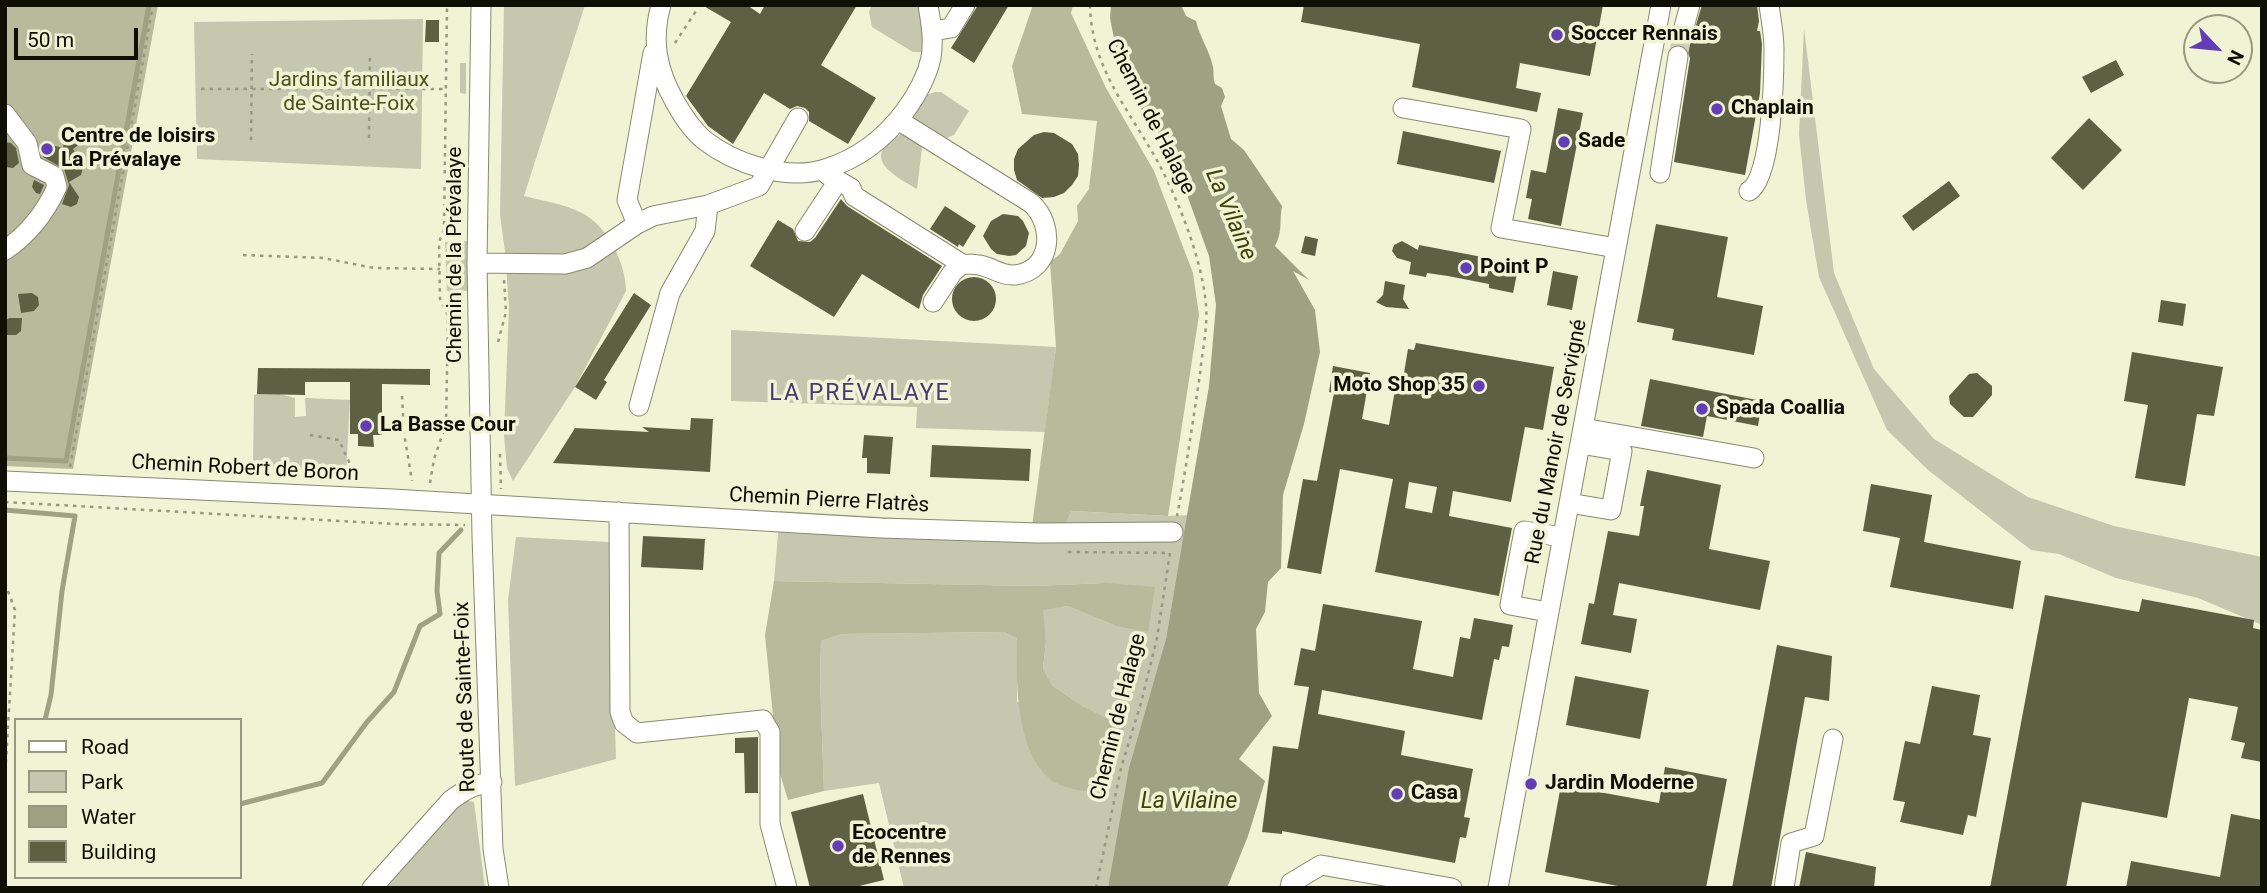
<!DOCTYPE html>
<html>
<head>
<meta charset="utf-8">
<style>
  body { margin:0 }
  #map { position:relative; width:2267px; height:893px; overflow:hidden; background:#f0f3d4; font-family:Roboto,sans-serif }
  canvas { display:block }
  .frame { position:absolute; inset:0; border:7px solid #0e0f05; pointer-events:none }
  .legend { position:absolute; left:14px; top:718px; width:228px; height:161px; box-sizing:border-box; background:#f0f3d4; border:2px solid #969881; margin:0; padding:9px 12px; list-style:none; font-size:21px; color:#0e0f05 }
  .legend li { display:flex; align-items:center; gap:14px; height:35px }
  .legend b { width:35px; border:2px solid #969881 }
  .north { position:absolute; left:2183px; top:14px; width:70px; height:70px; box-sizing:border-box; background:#f0f3d4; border:2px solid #969881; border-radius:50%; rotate:116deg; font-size:19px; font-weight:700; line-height:28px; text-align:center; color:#0e0f05 }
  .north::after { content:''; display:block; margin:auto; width:24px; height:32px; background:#623db6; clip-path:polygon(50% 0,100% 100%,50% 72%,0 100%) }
  .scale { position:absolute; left:14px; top:28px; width:124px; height:32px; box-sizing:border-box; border:4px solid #0e0f05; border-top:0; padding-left:9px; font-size:21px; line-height:24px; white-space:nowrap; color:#0e0f05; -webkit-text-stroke:5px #f0f3d4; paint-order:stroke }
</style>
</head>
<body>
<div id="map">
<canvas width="2267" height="893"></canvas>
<div class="frame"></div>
<ul class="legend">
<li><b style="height:9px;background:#fff"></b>Road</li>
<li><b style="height:19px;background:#c5c7af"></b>Park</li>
<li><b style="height:19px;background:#9fa282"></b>Water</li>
<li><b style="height:19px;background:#5e6043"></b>Building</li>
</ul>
<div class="north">N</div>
<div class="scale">50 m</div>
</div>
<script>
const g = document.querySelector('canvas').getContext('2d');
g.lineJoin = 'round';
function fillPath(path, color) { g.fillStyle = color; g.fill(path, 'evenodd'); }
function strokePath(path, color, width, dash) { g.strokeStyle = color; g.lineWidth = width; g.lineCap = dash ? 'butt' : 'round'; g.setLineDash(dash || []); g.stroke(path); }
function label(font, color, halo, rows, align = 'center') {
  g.font = font + ' Roboto,sans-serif'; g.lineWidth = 7; g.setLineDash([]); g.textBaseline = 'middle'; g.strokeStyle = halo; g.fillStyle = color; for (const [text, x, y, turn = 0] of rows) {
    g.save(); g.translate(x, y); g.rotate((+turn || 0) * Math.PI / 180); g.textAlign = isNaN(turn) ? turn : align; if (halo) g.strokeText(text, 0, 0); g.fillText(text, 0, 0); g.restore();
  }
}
fillPath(new Path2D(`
  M504,5H585L524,196C543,201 565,204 582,213C608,226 626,264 626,291L575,387L513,481L507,468L504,436L509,307L505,252L500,214Z
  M872,5H918C924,17 925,40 921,52H913L872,27L869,12Z
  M423,19L421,169L197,159L194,22Z
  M1804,28L1834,273L1874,369L1934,439L2028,497L2114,526L2262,557V625L2198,598L2116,578L2059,554L2031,550L1928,470L1887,430L1819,277L1806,200L1799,134Z
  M460,63H466V94L460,93Z
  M935,92H941L969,111L954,135L947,138L913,118L926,95Z
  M901,134C910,133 919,139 922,148L917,189C893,175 859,157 901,134Z
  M467,241L468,291H447L445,242Z
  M731,330L1056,347L1045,432L916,428L917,407L731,401Z
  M257,394H280L295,398V417L306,416L305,398L350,400L346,473L253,467L254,395Z
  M780,511L1032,526L1071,511L1168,516L1188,515L1166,639L1108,888H904L879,783L824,791L820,680L821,641L842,634L1004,632L1017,639V702L1084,707L1053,686L1043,669L1046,641L1042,609L1068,606L1116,626L1106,583L1034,586L774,581Z
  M516,537L609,542L616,759L515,786L508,600Z
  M464,800L474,802L485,888H381Z`), '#c5c7af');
fillPath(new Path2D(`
  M5,5H158L73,469L5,466Z
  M1033,5H1073L1071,13L1106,88L1154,171L1193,273L1199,315L1168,516L1071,511L1065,525L1032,526L1056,347L1050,262L1060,254L1078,221L1077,206L1089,189L1097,121L1022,114L1012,66Z
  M774,581L1034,586L1106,583L1155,587L1148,632L1116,626L1068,606L1043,610L1046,641L1043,669L1053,686L1084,707L1124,727L1106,794C1093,792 1069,790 1058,784C1015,761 1016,681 1017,639L1004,632L842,634L821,641L820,680L824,791L788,800L778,767L765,635Z`), '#b8bb9b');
fillPath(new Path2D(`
  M1111,5H1181L1186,16L1196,21C1200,38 1210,51 1213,67C1214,73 1213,78 1215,84L1222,88L1225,97L1221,106L1231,139L1244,150L1282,206C1279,223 1283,231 1275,246L1309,280L1293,271L1315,310L1320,352L1304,424L1283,495L1281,568L1268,582L1265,612L1256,629L1259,693L1272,716L1239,759L1265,781L1248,836L1227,888H1108L1129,768L1166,639L1209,386L1216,305L1209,256L1181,178L1160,135L1139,106L1118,59L1110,18Z`), '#9fa282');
strokePath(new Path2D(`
  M5,458L66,461L149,5
  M5,510L75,516L62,591L51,695L45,720
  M240,804L322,783L367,722L394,692L420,626L440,614L437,591L439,553L461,530`), '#9fa282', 5);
fillPath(new Path2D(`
  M702,5H747L760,14L765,5H857L821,65L876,98L848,144L809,121V112L805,108L797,106L790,109L764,93L733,144L708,126L686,96L731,22Z
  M978,5H1009L974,63L951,48Z
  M1304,5H1603L1590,76L1520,63L1516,88L1541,93L1537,112L1412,87L1420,44L1301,22Z
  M1702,5H1757L1759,21L1757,31H1760L1762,44L1760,93L1745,175L1674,162L1690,58L1686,47L1674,44L1676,36L1686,39L1693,35Z
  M426,20H439V42H425Z
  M2116,60L2124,75L2091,93L2082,77Z
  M1558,108L1583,113L1561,226L1528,219L1532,199L1526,198L1531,170L1546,173Z
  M2089,118L2122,150L2083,190L2051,158Z
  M70,129L78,130L82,136L81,143L73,149L83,168L81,175L69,182L79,197L77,204L71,207L62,204L69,185L64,169L43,157L42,152L44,143L63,148L65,134Z
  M1403,131L1501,151L1494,183L1397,164Z
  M1044,132L1054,133L1072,144L1078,154L1079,165L1078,176L1072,185L1064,193L1054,197L1042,198L1017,180L1014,170V159L1018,149L1034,135Z
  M5,142L11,143L16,148L19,163L13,168L5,167Z
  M34,180L44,185L40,194L36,193L32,187Z
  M1949,181L1960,196L1913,231L1902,216Z
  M841,199L847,206L942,266L923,295L919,309L862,274L834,317L750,266L778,220L793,229L798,241L810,242L815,238Z
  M945,206L976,226L963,247L959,244L958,247L930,229Z
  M1003,214L1018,216L1023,221L1029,233L1026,246L1016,255L1009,256L997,254L991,249L983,236L991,221Z
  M1656,224L1728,237L1717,297L1763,306L1754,355L1672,340L1674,329L1637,322Z
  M1305,236L1318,239L1315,256L1301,253Z
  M1402,241L1418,250L1419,245L1519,264L1513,293L1489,288V284L1448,276L1427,273L1426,277L1409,274L1411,262L1397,258L1392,251L1394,245Z
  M1553,271L1578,276L1572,310L1547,305Z
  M952 299a22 22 0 1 1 44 0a22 22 0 1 1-44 0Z
  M1385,281L1405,285L1403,299L1409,309L1386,307L1376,302L1383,295Z
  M32,293L38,297L39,305L34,311L21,313L18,294Z
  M634,293L651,305L604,380L607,382L596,400L575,387Z
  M2161,300L2186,304L2183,326L2158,322Z
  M9,318H22L21,331L16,335H5V321Z
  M1416,343L1554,367L1543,430L1525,427L1511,502L1453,491L1449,516L1512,528L1499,596L1375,572L1393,479L1340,469L1321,574L1287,568L1303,479L1317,481L1334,393L1329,392L1333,366L1370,373L1362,419L1389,425L1396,384L1402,385L1408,349L1414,350ZM1409,482L1437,487L1432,513L1405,508Z
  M2132,352L2223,367L2214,416L2197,414L2185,486L2135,478L2148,405L2124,401Z
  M258,368L430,369V385L382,384V435H373L374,447L358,446V434H350V382H305V395L257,394Z
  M1977,373L1992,386V395L1973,417H1964L1950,404L1949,396L1969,374Z
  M1650,379L1762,401L1758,426L1707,416L1703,437L1641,426Z
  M691,418L713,419L710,472L553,463L575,428L649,432L642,427L690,430Z
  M864,435L893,437L890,474L867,473V458H862Z
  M932,445L1031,449L1029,481L930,477Z
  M1647,470L1721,485L1709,549L1770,561L1760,610L1619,583L1613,615L1637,619L1631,653L1581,644L1589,603L1594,604L1608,531L1639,536L1644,506H1640Z
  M1871,484L1932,495L1924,542L2021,561L2013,609L1890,587L1900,538L1863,531Z
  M643,536L705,539L703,570L641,567Z
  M2045,595L2139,612L2142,599L2254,620L2253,628L2262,630V762L2241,758L2245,743L2231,740L2238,707L2189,698L2167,818L2082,802L2066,888H1990Z
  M1323,604L1422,621L1413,669L1453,677L1460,637L1470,639L1474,618L1513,625L1509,647L1502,646L1499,660L1494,659L1482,720L1322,690L1318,714L1405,731L1401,755L1473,769L1464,817L1470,818L1466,838L1460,837L1455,863L1282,831V834L1262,832L1273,746L1298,749L1309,687L1294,685L1301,648L1315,651Z
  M1777,645L1832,656L1829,701L1805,697L1771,888H1732Z
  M1575,676L1649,690L1640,739L1566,725Z
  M1932,686L1980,695L1973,735L1991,738L1976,817L1968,815L1963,835L1900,822L1905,802L1893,800L1905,741L1920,744Z
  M758,737V793H745L744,753H735V738Z
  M1665,767L1727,779L1706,888H1628L1545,872L1561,785L1659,803Z
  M863,794L884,880L851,888H810L791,812Z
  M2231,814L2262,820V888H2126L2131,861L2220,877Z
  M1806,852L1876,867L1874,888H1799Z`), '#5e6043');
strokePath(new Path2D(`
  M1678,56L1684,27`), '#ced1b5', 19, [19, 10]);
const minor = new Path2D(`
  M481,5L477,263L482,536L493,849L499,888
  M661,5C651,41 657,70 675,102C683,116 691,129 704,140C735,164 786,181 825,169C858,159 885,138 905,111C916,96 927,76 931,58C934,40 931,23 928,5
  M1684,27L1690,5
  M933,31L951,28L965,5
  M1403,108L1521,129L1501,228L1616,248
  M5,114L27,143L32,165L54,176L57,187C45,213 29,234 5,250
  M898,120L1031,203C1055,225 1053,270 1015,275C1001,276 992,267 979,265C974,264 967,264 962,264L952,273L933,302
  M823,170L828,175L851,188L854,196L962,264
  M1660,173L1678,56
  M1749,191C1772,178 1774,76 1774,49C1774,34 1771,20 1769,5
  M637,224L627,200L653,53
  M805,231L838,181
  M477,263L565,264L587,258L637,224L653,216L708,205L759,186L798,118
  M639,406L670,293L705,231L708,205
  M1583,428L1754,458
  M5,481L393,499L881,528L1038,533L1173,532
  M1569,503L1611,510L1622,451L1580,444
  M619,512L620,712L624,723L637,733L763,720L770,732V824L787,888
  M1548,612L1510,605L1524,531L1562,537
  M372,888L451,800C465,790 475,784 492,782
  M1290,888L1291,883L1321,865L1452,888
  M1498,888L1661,5
  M1784,888L1791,843L1814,836L1833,739`);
strokePath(minor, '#888a6e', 21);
strokePath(new Path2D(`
  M1090,5C1091,68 1130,111 1159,164C1180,204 1202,260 1206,305C1208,327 1202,352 1200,374C1193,421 1186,469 1177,516
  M675,43L698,8
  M201,89H446
  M369,138L370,54
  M251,140L252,54
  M243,255L323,258L374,268L440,269
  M498,342L506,312L504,280
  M402,396L404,433L412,481
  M310,435L339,440L354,473V480
  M500,454L501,489
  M70,467L153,5
  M430,483L434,459L446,424L448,316L440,299L439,242L444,229L447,5
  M5,502L394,524L465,525
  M1068,552L1170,553
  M5,583L15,610L5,777
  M1096,888L1121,768L1141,703L1157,638L1170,553`), '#979983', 2.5, [3.5, 5]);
strokePath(minor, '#fff', 19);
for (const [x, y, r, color] of [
  [1557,35,7,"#623db6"],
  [1717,109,7,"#623db6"],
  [1564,142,7,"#623db6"],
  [47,149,7,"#623db6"],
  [1466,268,7,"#623db6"],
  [1479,386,7,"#623db6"],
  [1702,409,7,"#623db6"],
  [366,426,7,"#623db6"],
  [1531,784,7,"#623db6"],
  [1397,794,7,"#623db6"],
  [838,846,7,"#623db6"]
]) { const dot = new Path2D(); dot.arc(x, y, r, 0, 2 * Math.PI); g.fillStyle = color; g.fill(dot); strokePath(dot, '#f0f3d4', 2.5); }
label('bold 21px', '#0e0f05', '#f0f3d4', [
  ["Soccer Rennais",1571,35],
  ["Chaplain",1731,109],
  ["Centre de loisirs",61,137],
  ["La Prévalaye",61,161],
  ["Sade",1578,142],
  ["Point P",1480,268],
  ["Moto Shop 35",1465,386,"right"],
  ["Spada Coallia",1716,409],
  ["La Basse Cour",380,426],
  ["Jardin Moderne",1545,784],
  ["Casa",1411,794],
  ["Ecocentre",852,834],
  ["de Rennes",852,858]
], 'left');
label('21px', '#4e511b', '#f0f3d4', [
  ["Jardins familiaux",349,81],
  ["de Sainte-Foix",349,105]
]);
label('21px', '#0e0f05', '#f0f3d4', [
  ["Chemin de Halage",1150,117,63],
  ["Chemin de la Prévalaye",456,255,-90],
  ["Rue du Manoir de Servigné",1557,442,-79],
  ["Chemin Robert de Boron",245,469,3],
  ["Chemin Pierre Flatrès",829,501,3],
  ["Route de Sainte-Foix",466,697,-92],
  ["Chemin de Halage",1119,717,-76]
]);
label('italic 23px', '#3e4007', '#f0f3d4', [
  ["La Vilaine",1230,215,67],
  ["La Vilaine",1189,802]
]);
g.letterSpacing = '2px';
label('23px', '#463874', '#f0f3d4', [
  ["LA PRÉVALAYE",860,394]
]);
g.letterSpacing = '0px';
</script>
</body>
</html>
